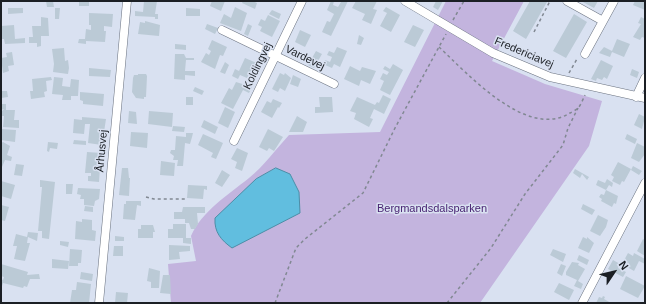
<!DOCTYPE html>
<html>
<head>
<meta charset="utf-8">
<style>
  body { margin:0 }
  #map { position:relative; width:646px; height:304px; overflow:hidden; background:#d9e1f1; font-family:Helvetica,sans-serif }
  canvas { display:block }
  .frame { position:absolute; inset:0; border:2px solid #1b1f24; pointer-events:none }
  .north { position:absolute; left:594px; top:252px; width:40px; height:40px; -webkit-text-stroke:3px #d9e1f1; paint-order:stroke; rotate:55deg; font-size:11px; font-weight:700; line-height:16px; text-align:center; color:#1b1f24 }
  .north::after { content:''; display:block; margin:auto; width:14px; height:18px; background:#1b1f24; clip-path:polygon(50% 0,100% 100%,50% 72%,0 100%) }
</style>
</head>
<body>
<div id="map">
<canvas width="646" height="304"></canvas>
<div class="frame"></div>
<div class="north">N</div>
</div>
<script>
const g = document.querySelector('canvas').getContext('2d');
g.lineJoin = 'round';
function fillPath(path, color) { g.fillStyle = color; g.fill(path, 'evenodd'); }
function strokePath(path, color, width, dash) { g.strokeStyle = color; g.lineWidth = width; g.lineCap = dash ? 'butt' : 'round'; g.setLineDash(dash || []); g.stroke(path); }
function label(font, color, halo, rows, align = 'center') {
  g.font = font + ' Helvetica,sans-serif'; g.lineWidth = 3; g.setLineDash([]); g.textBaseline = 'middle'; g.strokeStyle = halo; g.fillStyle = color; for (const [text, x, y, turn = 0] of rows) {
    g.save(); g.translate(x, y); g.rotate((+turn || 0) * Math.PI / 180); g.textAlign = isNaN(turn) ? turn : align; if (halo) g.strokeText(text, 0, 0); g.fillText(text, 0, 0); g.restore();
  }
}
fillPath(new Path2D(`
  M446,1H524L492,61L545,84L602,101L589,146L480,303H171L168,264L196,261L191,236C202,211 228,195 249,178C264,166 276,149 289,135L380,132Z`), '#c3b4de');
const water = new Path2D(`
  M276,168L290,174L299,192L300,213L232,248C221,240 214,232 215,218L256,179Z`);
fillPath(water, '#61bedf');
strokePath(water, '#4c8ea7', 1);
fillPath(new Path2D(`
  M46,1H53L54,7H47Z
  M79,1H89V6H79Z
  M144,1H157L155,14H158V19H155V17L135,16V11L143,12Z
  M212,1H225L221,11L210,6Z
  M243,1H253L257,3L255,9L242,3Z
  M331,1H334L333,5L338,7L341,2L348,1L331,36L322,32L327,21L330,22L334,14L327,10Z
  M356,1H377L373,9L377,10L371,24L362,20L365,14L352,8Z
  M436,1H443L438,10L433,7Z
  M530,1L547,2L526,39L513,31Z
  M581,1H598L594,8Z
  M635,1H645V10L633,5Z
  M235,7L247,13L241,31L220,23L224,14L231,18Z
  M386,7L400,15L391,32L380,26L387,13L383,11Z
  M8,8H23V13L8,14Z
  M55,8H60L59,19H55Z
  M186,8L200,9V16H186Z
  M272,10L281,14L279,19L269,14Z
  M89,13L113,14L112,27L104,26V31H106L105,42L86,41V44L78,43L79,39H85L86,29L91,30V25H89Z
  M574,14L587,22L566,58L553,51Z
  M268,15L280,21L272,37L260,31L262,27L258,25L261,19L265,21Z
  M41,17L48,18L49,36H41V46L37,47V43H29V37H33L32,26H41Z
  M641,17L645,19V38L642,37L640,40L633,37L641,24L638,23Z
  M145,21L160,25L159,36L138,34L140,22L145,23Z
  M207,24L218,28L215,34L205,29Z
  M248,24L252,26L248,36L244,34Z
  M14,25L15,39L25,38V43L5,44L4,39H1V26Z
  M413,25L424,30L415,47L404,42Z
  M300,30L311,35L305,47L295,42Z
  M359,35L364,38L361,45L357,44Z
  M617,39L630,44L624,57L612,52L610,57L599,53L604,47L612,51Z
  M212,40L227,47L223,56L220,55L215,69L201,62L206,53L209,55L211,51L208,49Z
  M175,44L186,45V50L175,49Z
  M337,47L347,51L340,67L334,64L332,68L323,64L325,60L330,62L332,57L327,55L329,51L334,53Z
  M64,48L65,61L68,60L69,68L68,74L53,72L54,64L52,49Z
  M316,51L322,54L314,68L308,65Z
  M12,52L14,65L8,66L9,71L3,73L1,58L7,57L6,53Z
  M175,54H184L186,58H194V60H186L185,71H195V76L185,75V80L174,79Z
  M245,58L259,64L256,71L252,69L247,78L240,75L238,79L232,76L235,69L239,71Z
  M601,60L613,66L607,79L604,77L602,80L597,78L596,81L591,79Z
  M225,62L229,65L225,74L220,72Z
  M393,64L403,70L390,95L380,90L384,81L380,79L383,73L387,75L389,72L383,69L385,66L390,69Z
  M350,66L360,71L362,67L376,71L370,84L361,80L359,86L344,79Z
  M89,68L111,70L110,77L89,76Z
  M632,69L639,72L637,78L630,75Z
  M280,73L284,75L285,73L291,78L285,91L280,88L278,92L272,89Z
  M138,74H146L147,76L146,97H144V99L136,98L132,92L133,78L134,75H138Z
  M293,75L301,79L298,87L290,84Z
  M51,77L52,80L46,81L47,91L44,92L45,97L31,99L30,91H33L32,79Z
  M54,77L63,78L62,86L70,87L71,79L79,80L78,96H71V100H62L63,95L52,94Z
  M236,82L252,87L249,93L243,90L233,109L221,103L229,88L232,90Z
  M195,87L204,91L202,95L193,91Z
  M1,91H7L8,97L1,98Z
  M80,92L104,94L103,106L83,104V101L80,100Z
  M383,95L391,99L384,114L374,109L370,118L373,119L369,127L354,119L356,113L350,111L357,97L375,105L377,102L379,103Z
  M186,97H193V105H186Z
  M319,97H332L333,112L315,113V107H320Z
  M273,99L282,103L279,108L278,107L272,118L261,112L267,101L271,103Z
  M1,104H6V110H15L14,120H19V128L3,127L4,116H2V111L4,109L1,110Z
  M225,107L235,112L228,128L218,123Z
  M129,111L136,112L137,124L128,123Z
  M149,111L173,113L172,127L148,124Z
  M639,114L645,117L642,129L634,125Z
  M297,116L307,122L303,132H289Z
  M82,117L106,119L102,145L88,143L90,124H85L84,134L73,133L74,119L82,120Z
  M204,120L218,127L215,134L201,127Z
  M173,126L185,127L184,132L172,131Z
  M1,129L16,130L15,142L1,140Z
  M268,129L283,137L274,151L269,148L267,151L259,147Z
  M131,132L148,133L147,148L130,146Z
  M186,133H193L192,137L190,144L185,143L183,166H177L178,160H173L174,156L170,153L171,150H175L176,136L186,137Z
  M203,134L223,143L216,159L211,157L213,153L198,145Z
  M627,134L637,139L635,144L625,139Z
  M74,140L86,141V145L73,144Z
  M3,142L10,146L7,155L12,157L11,161L5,160L2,167L1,143Z
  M48,142L58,143L57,149L50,148L49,152L47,151Z
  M637,143L645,147V154L639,162L631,158Z
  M237,148L248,153L242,171L235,168L237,162L231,159Z
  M87,152L101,153L99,182L88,181V176H91V173H85Z
  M161,161L175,163L174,176L160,175Z
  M618,162L631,169L624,182L622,181L620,185L612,181L614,177L611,175Z
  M16,164L24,165L22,176L14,175Z
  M633,166L642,171L639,175L631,170Z
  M122,168H128L129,178H130L129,196L119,195Z
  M575,169L589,177L587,180L582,174L580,178L573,173Z
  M222,170L230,175L222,187L215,183Z
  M607,179L613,183L612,187L609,185L606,190L596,185L598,180L605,183Z
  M40,180L55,182L49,239L42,238V231H38L42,187H40Z
  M1,181L15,185L11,199L1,196Z
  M66,184H73L72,194H66Z
  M188,185L207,186V190L204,189L203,199L187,198Z
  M78,188L100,189L99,199L95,201L94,206L84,205V199H80L81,195L77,194Z
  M606,190L618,196L616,204L614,203L612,207L601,201L602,199L599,197L601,194L604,195Z
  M126,201H141V206L137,205L135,220L123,219L124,204H126Z
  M583,204L595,210L592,215L581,209Z
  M1,205L9,207L5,221L1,220Z
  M85,206L93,207V212L84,211Z
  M183,207H205V213H197L198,224L195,229H191L189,223H185V219H174V212H182Z
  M598,215L608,220L606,227L600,236L590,231Z
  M82,219L92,220V230L96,231L95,241L75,239L76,221L82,222Z
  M173,224H186V238H191V244L183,243V238H168V229H173Z
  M141,225H153L155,232H153V238H138V229H141Z
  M28,232L38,233L37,241L28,237L27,243H30L25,261L14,259L17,246H13L16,234L27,237Z
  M115,236L124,237V241H115Z
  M583,237L587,239V237L594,243L589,253L578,248Z
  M643,239L645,240V256L637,251Z
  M60,241L69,242L68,247L60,245Z
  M169,245L190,246V251L179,252L180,259L169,260Z
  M114,246H123V256H113Z
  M70,249L82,250L81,263H78V266H69Z
  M553,249L566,254L563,262L550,255Z
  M628,253L633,256L634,253L645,259V264L639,261L634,271L622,264Z
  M579,255L589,260L587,265L577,260Z
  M52,259L69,261L68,269L52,268Z
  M613,260L620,264L618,268L626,272L623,277L608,269Z
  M572,262L579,263L578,265L585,269L578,281L583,284L581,289L574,286L577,280L566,275V272Z
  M1,264L28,272L27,275L39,274L40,279H30L27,287L24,286L23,288L3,283L1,289V279L3,280L4,277L1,276Z
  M561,264L566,266L562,276L557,273Z
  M149,268L160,271L159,288H151V282L147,281Z
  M81,272L93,274L92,281L80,279Z
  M163,275H170L171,294L160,293Z
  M626,276L645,286L638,298L620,289Z
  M77,282L91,284L89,303H70L72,290H76Z
  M559,283L574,290L569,300L554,292Z
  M116,292L128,293L127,303H115Z
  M603,296L605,297L604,299L611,303H596L599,297L602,298Z`), '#bbcad6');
const minor = new Path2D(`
  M405,1L493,53L550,77L645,98
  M567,1L603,21
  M222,30L334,84
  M585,54L614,1
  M636,97L645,78
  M234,141L302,1
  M99,303L127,1
  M582,303L645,183`);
strokePath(minor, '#6b7381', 9);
strokePath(new Path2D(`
  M453,20L464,1
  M534,32L550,1
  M439,47C468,74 527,140 570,113C572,112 576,110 578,108C581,105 583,99 585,95
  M569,73L577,59
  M146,197L154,199H185
  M275,303L296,248L305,239L363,193L395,128L446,34
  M447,303L491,248L525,194L563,145L568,128L578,108`), '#818892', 1.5, [3, 3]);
strokePath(minor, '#fff', 8);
label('11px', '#1b1f24', '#d9e1f1', [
  ["Fredericiavej",524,53,23],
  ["Vardevej",305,58,26],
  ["Koldingvej",258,66,-64],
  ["Århusvej",102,151,-85]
]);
label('11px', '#492473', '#d9e1f1', [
  ["Bergmandsdalsparken",432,209]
]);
</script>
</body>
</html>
